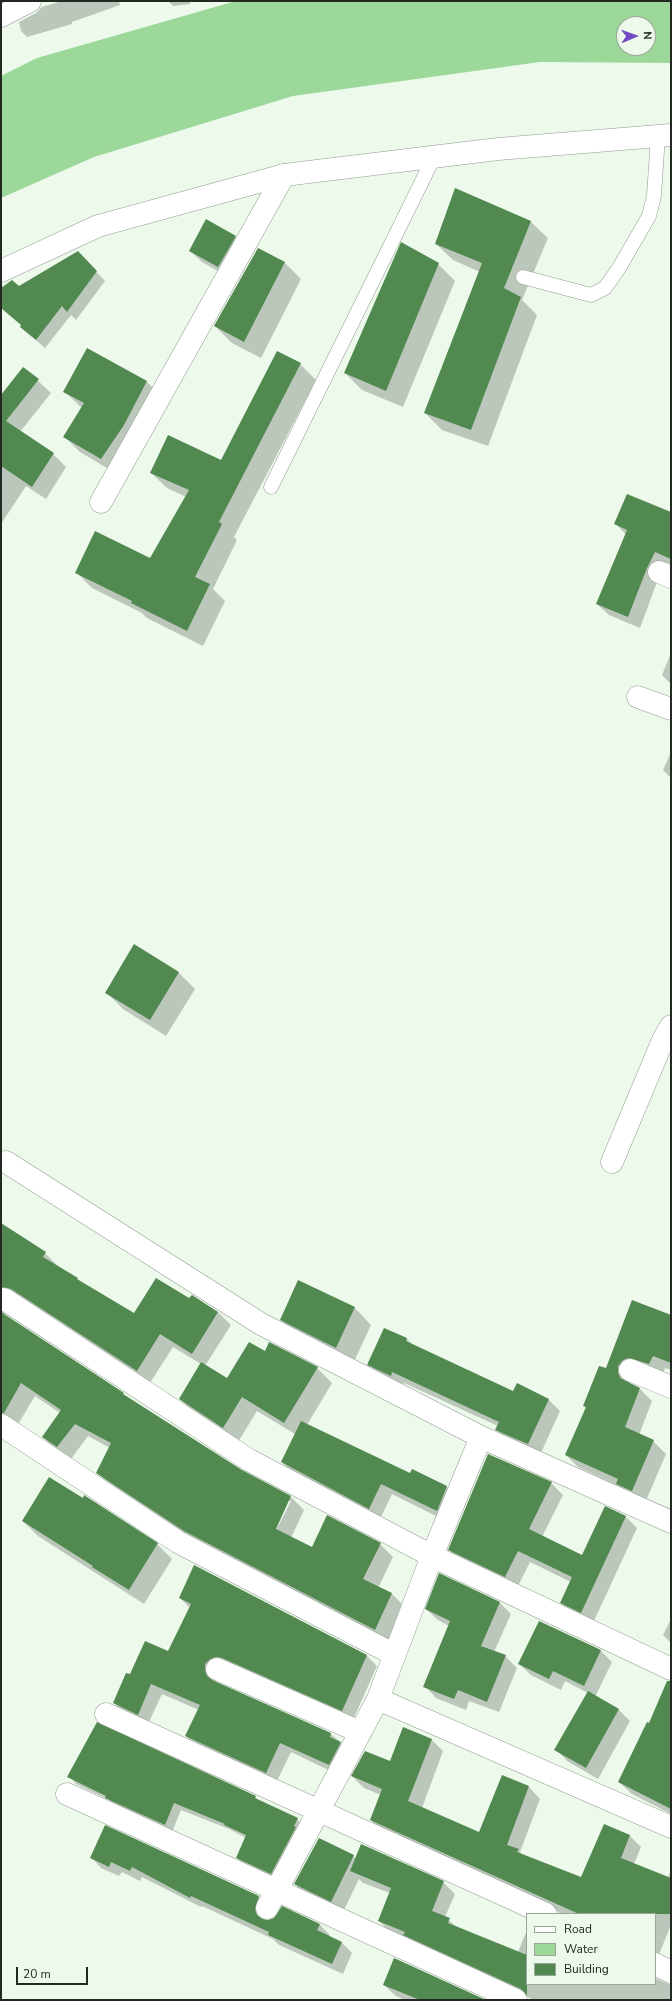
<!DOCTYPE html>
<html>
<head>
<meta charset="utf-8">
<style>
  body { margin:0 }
  #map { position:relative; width:672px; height:2001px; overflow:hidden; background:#ecf9eb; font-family:"Nunito Sans",sans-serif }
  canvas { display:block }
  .frame { position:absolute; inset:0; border:2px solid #232823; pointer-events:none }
  .legend { position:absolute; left:526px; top:1913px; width:130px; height:72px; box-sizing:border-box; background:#ecf9eb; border:1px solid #9ca59b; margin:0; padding:5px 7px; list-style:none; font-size:12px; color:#232823 }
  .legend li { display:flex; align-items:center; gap:8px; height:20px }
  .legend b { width:20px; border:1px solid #9ca59b }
  .north { position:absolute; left:616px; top:16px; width:40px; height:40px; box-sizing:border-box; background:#ecf9eb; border:1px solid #9ca59b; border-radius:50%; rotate:88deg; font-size:11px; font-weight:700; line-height:16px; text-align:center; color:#232823 }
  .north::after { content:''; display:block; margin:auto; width:14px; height:18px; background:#724bc4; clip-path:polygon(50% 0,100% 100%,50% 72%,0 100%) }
  .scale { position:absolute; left:16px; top:1967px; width:72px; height:18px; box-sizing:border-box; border:2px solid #232823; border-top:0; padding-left:5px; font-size:12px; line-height:14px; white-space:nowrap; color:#232823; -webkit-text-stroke:3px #ecf9eb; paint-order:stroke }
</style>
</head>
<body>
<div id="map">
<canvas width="672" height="2001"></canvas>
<div class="frame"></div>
<ul class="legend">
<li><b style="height:5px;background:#fff"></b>Road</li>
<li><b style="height:11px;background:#9dd89b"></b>Water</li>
<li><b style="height:11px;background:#518950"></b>Building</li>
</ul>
<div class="north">N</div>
<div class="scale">20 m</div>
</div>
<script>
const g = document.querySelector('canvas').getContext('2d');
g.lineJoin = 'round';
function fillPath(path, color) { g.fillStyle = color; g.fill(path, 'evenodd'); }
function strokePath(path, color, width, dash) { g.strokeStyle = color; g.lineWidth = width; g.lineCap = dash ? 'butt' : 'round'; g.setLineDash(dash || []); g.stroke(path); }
fillPath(new Path2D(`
  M236,1H671V63L540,62L293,96L94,157L1,198V76L37,58ZM624,24H648V48H624Z`), '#9dd89b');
fillPath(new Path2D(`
  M62,1H119L120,5L72,22V24L27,37L21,31L19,22L36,13L42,7Z
  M168,1H190V4L173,6Z
  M456,190L531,222L548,238L522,300L537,315L488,446L442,430L425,413L480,272L453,260L436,244Z
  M235,237L246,248L230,278L202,262L190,251Z
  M258,249L285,263L301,279L261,358L232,343L215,326Z
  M86,261L105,281L76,320L71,315L45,348L21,327L23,325L1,304V289L12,281L19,288Z
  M438,264L455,281L403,407L362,390L345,373Z
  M300,364L316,380L234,537L237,540L213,589L225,601L203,646L147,618L142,613L92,588L76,572L151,560L186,497L167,488L151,473L222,461Z
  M24,368L51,393L20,432L53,454L66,467L46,499L26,486L1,524V396Z
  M146,381L162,397L117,474L80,452L65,437L82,408L65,392Z
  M671,513V564L667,563L658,579L640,628L609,615L597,604L626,535L616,524Z
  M671,653V684L662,675Z
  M671,752V778L663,770Z
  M178,972L195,989L166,1036L123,1009L106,992Z
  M1,1224L45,1253L58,1266L83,1284L134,1315L190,1300L218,1312L231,1325L205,1366L227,1379L265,1353L317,1368L332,1383L307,1425L411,1475L413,1470L447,1487L458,1499L448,1522L392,1494L380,1519L293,1474L282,1462L295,1434L257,1411L238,1442L195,1414L180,1399L201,1364L173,1347L150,1383L4,1312L5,1316L128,1398L242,1471L291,1497L304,1510L291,1538L312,1549L380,1544L393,1557L378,1588L392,1594L405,1607L388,1643L198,1544L110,1485L97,1472L110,1448L88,1436L71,1459L56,1450L43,1437L60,1413L35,1396L17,1426L1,1419ZM288,1501H291L274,1534L273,1533Z
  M632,1301L671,1315V1370L665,1368L662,1376L630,1378V1384L640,1389L652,1401L639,1435L653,1441L666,1454L645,1503L630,1496L619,1486L578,1467L566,1455L586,1408L584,1406L606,1370Z
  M355,1308L371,1325L353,1364L298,1336L281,1319Z
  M384,1329L407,1339L413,1345L514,1393L549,1400L560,1411L540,1455L508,1441L497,1430L498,1426L404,1383L402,1387L380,1376L369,1364Z
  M551,1483L563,1495L542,1537L582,1557L606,1508L626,1517L637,1528L593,1623L573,1614L561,1603L571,1582L530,1562L517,1588L461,1561L449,1550Z
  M23,1521L157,1544L172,1559L144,1604L38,1536Z
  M439,1574L500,1603L511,1614L494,1652L505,1656L517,1668L499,1712L469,1701L466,1710L436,1698L425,1686L449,1626L438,1620L426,1609Z
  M180,1598L366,1655L377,1666L353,1720L215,1675V1683L331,1734L351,1752L339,1775L291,1752L276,1783L196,1746L186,1736L199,1710L162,1694L148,1724L124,1713L114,1703L130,1675L169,1653L190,1608Z
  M671,1619V1643L663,1635Z
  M540,1622L601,1651L612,1662L595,1697L619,1710L630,1721L598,1779L567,1761L556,1749L588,1693L565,1681L561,1690L531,1675L519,1664Z
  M671,1681V1814L632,1794L619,1782Z
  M404,1729L432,1740L443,1751L422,1808L480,1833L503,1776L529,1787L540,1799L520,1852L523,1856L581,1878L630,1836L641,1847L634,1864L668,1878L671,1870V1925L655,1964V1914H559V1912L383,1832L371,1820L381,1795L364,1788L352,1776L391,1762Z
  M69,1776L255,1797L259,1801L297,1819L304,1826L278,1880L244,1865L237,1857L246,1838L229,1829L181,1810L172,1832L113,1805L109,1800L76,1784Z
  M106,1827L259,1897L269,1907L265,1921L275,1919L282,1908L320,1925L330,1935L329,1937L341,1942L352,1953L343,1974L279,1945L273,1939L202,1906L201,1907L142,1877L140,1881L122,1872L119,1876L101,1868L91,1857Z
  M319,1839L356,1858L443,1882L455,1894L445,1917L459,1929L518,1952L527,1930V1984H655V1978L671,1985V2000H534L391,1933L379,1921L390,1893L363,1883L359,1879L343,1912L306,1896L295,1884Z
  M384,1985L484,2000H405L396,1996Z`), '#0003');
fillPath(new Path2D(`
  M455,188L531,221L504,288L521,297L471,430L424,413L482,263L435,244Z
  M206,219L236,236L218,267L189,251Z
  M401,242L439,263L386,391L344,373Z
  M258,248L285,262L244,342L214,326Z
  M78,251L97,271L67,312L62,306L36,340L20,327L21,325L1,308V288L12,280L19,286Z
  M87,348L147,381L124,425L101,459L63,437L84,403L63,392Z
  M277,351L301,363L219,522L222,524L195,577L210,584L187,631L131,603L132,601L75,573L95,531L150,558L189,490L150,473L168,435L221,460Z
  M23,367L39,379L6,421L54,453L32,487L1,466V395Z
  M627,494L671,512V559L655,552L647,568L628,617L596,604L627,530L614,524Z
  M134,944L179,972L150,1020L105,993Z
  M1,1223L46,1252L43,1257L78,1278L77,1279L134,1313L156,1278L189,1298L192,1295L218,1312L192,1354L160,1334L137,1371L11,1289L1,1287Z
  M298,1280L355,1307L336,1348L280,1320Z
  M632,1300L671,1315V1363L653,1356L649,1364L629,1358L623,1360L618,1366V1372L620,1378L640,1388L625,1427L654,1440L632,1491L616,1484L618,1479L565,1455L586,1407L583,1406L599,1366L606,1368Z
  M1,1312L124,1393L123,1394L242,1470L291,1496L276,1529L312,1547L327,1515L381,1543L363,1579L392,1593L375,1630L184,1531L96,1473L111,1443L75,1424L57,1447L42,1437L61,1410L21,1383L4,1413H1Z
  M384,1328L407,1338L406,1341L513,1391L517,1383L549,1399L528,1444L495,1430L499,1422L392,1372L391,1376L367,1365Z
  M249,1342L265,1351L269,1342L318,1367L284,1423L242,1397L223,1428L179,1399L201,1362L227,1378Z
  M301,1421L410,1473L412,1469L447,1486L437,1511L381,1484L369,1509L281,1462Z
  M488,1454L552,1482L529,1529L582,1555L605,1506L626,1516L581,1613L560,1603L572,1577L518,1551L505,1577L448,1550Z
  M49,1477L83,1498L84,1495L158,1543L129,1590L92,1567L93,1566L22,1521Z
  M194,1565L367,1655L342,1711L222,1658L216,1657L210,1659L205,1664V1670L207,1676L212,1680L331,1733L330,1737L341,1742L329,1765L280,1743L266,1773L185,1736L200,1705L151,1684L138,1715L113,1703L126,1673L130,1674L145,1641L168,1651L191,1604L179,1598Z
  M439,1573L500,1602L481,1646L506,1655L487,1702L458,1690L454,1699L423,1687L450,1621L425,1609Z
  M539,1621L601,1650L584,1686L553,1671L549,1679L518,1664Z
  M667,1681H671V1809L618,1782L647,1722L649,1723Z
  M588,1691L619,1709L586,1768L554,1750Z
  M97,1722L256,1796L255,1798L298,1818L294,1826L296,1827L271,1874L236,1858L246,1835L224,1825L225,1824L174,1803L165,1825L105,1798L106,1796L67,1777Z
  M403,1727L432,1739L408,1801L479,1832L502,1775L529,1786L507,1845L519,1849L517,1852L581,1877L604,1824L630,1835L621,1858L671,1878V1914H579L370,1820L382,1789L351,1776L365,1751L390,1761Z
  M105,1825L259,1896L255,1909L257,1915L262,1919L268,1920L274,1918L282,1906L320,1924L317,1930L342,1942L332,1964L268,1935L269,1932L191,1896L190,1898L132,1867L130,1871L111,1862L109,1867L90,1858Z
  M319,1838L354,1855L331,1902L294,1884Z
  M361,1844L444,1881L432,1911L450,1918L448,1923L527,1955V1995L521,1989L403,1935L405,1932L378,1921L391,1888L350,1871Z
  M394,1958L486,2000H420L383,1985Z`), '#518950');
const lane = new Path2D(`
  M523,277L591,295L605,288L619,268L649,216L654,196L658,135
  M271,487L434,157`);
const street = new Path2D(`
  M1,16L30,1
  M101,502L284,175
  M659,572L671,577
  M638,697L671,709
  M6,1162L261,1324L481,1437L671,1522
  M612,1162L663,1040L671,1026
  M4,1299L249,1460L432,1556L671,1669
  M630,1370L671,1387
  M1,1425L178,1542L395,1655
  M217,1669L360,1732
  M378,1699L671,1827
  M106,1714L546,1914
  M67,1794L516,2000
  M267,1908L378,1699L432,1556L481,1437
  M655,1964L671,1972`);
const secondary = new Path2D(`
  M1,271L98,226L284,175L498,149L671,135`);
strokePath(lane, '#909c8f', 15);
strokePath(street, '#909c8f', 23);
strokePath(secondary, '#909c8f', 23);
strokePath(lane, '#fff', 14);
strokePath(street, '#fff', 22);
strokePath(secondary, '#fff', 22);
</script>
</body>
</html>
